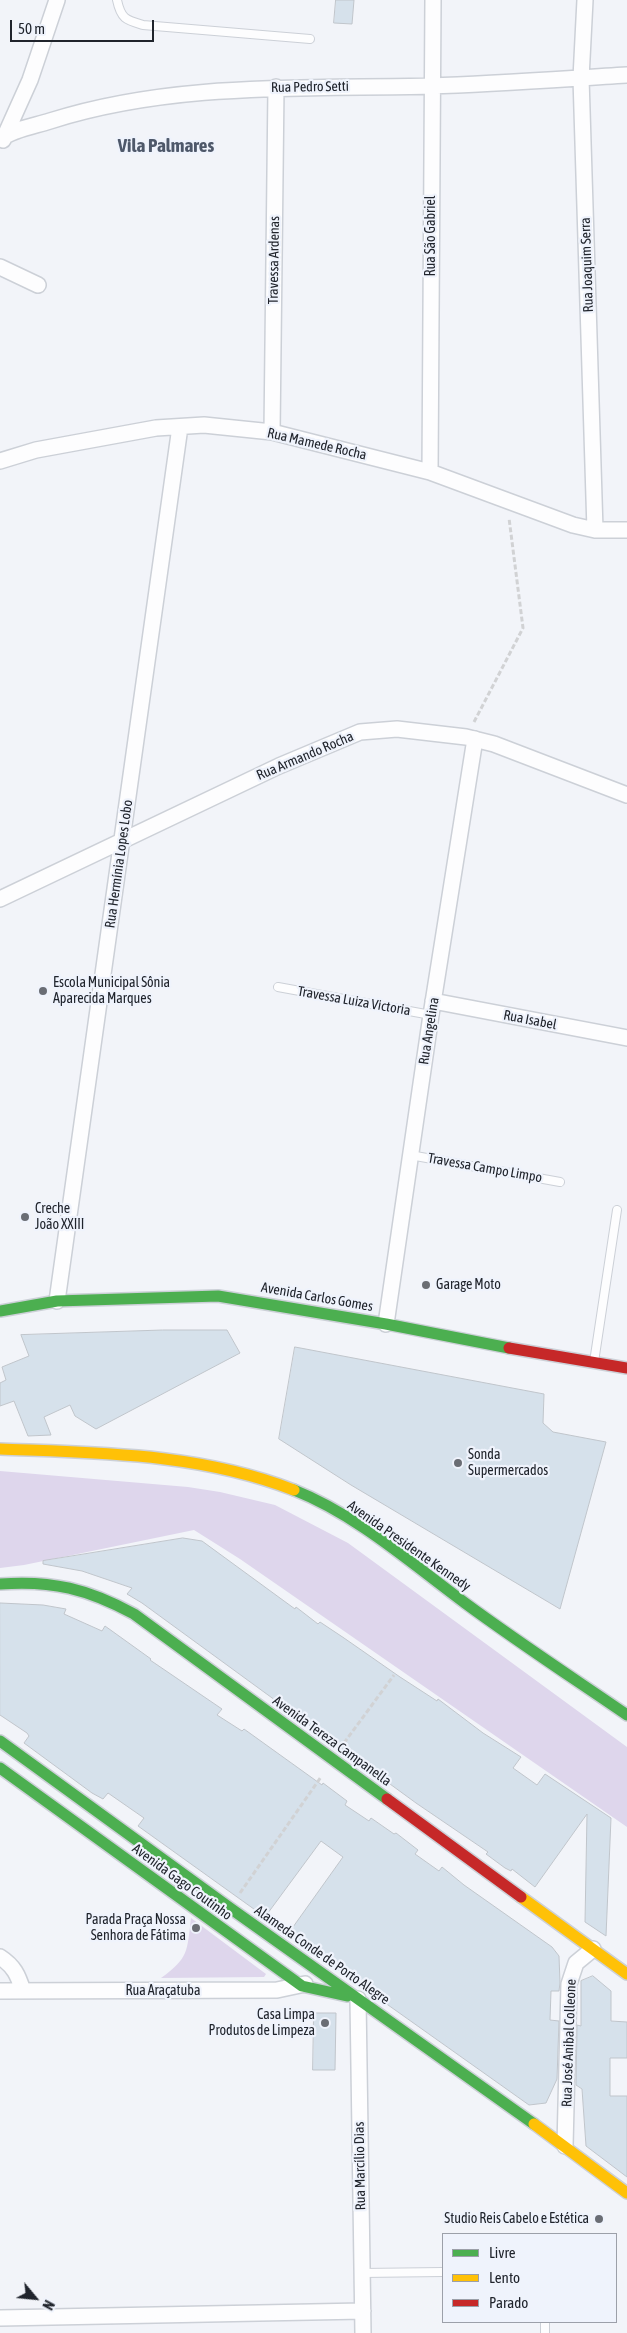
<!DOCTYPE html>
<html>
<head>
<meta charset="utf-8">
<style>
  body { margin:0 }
  #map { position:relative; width:627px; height:2333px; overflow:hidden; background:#f2f4f9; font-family:"Asap Condensed",sans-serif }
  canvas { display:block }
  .legend { position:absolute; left:442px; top:2233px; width:175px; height:90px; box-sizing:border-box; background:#eff3fc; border:1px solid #9ca0a9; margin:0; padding:6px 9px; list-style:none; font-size:15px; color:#20242c }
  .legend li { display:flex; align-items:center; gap:10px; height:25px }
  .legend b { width:25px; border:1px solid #9ca0a9 }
  .north { position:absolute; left:10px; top:2273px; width:50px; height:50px; -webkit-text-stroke:4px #eff3fc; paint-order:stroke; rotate:118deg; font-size:14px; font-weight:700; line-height:20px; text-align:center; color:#20242c }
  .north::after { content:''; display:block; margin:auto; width:18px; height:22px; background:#20242c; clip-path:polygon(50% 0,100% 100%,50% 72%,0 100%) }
  .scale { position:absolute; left:10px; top:20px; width:144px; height:22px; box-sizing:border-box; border:2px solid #20242c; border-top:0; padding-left:6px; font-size:15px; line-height:18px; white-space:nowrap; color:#20242c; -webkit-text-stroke:4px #eff3fc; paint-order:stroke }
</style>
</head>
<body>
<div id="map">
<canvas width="627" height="2333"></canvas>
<ul class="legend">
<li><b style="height:6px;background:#4caf50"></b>Livre</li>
<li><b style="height:6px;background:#ffc107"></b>Lento</li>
<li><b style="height:6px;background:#c62828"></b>Parado</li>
</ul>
<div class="north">N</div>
<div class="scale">50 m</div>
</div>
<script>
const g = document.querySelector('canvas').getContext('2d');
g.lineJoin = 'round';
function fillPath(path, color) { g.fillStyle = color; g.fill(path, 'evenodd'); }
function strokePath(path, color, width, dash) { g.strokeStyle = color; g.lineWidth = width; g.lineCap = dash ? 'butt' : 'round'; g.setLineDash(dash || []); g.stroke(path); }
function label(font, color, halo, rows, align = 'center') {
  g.font = font + ' "Asap Condensed",sans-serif'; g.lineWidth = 4.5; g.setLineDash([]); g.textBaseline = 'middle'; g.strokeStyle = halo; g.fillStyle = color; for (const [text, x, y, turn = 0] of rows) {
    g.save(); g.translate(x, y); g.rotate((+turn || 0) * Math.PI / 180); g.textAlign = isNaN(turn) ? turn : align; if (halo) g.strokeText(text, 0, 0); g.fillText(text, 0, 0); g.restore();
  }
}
fillPath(new Path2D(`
  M0,1471L188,1487L220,1492L275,1505L348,1543L627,1747V1827L240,1559L194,1530L24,1565L0,1568Z
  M191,1918L266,1974L264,1977L161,1978C189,1958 187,1951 191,1918Z`), '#ded6ec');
const building = new Path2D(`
  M336,0H354L352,24L334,23Z
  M163,1330H227L240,1353L96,1429L75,1416L70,1405L44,1417L51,1435L28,1436L14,1401L0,1406V1383L6,1380L2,1367L29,1356L21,1335Z
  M295,1347L544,1394L543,1423L553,1432L606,1442L560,1609L351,1485L279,1439Z
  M183,1538L202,1541L295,1609L296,1607L318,1624L320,1622L344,1638L400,1677L437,1701L438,1699L483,1733L521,1757L513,1768L537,1785L545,1774L611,1818L606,1936L585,1922L587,1814L535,1887L512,1869L511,1871L505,1868L486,1854L488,1852L416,1803L142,1603L127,1594L132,1588L82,1571L43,1564V1561Z
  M0,1603L43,1605L66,1609L64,1614L102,1631L105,1626L151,1659L150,1660L222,1709L217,1715L242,1731L244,1729L322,1785L323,1783L347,1801L345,1805L369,1821L371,1818L394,1834L396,1833L418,1850L415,1854L439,1871L442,1867L464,1885L552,1947L559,1956L560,1983L559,1991H551L550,2020L559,2021L557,2079L546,2103L529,2105L288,1934L343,1857L321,1841L265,1917L138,1826L144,1818L108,1793L103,1799L92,1793L24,1743L29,1736L27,1733L0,1715Z
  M593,1976L611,1991V2021L627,2022V2058H610V2096H627V2177L586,2146L582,2089L576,2085L577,2025L581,2026V1981Z
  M314,2013H336L335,2070H313Z`);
fillPath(building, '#d6e1eb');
strokePath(building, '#c0c5cb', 1);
const lane = new Path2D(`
  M117,0C121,19 126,20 143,25L310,39
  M278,987L431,1015
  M410,1155L560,1182
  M594,1362L617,1210
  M362,2273L443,2272
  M545,2322V2333`);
const street = new Path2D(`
  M585,0L581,78L595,530
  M0,139C14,129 34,126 50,121C172,82 303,89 430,86C496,84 561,79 627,75
  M3,140L30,80L57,0
  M0,267L38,285
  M272,432L276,87
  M0,461L36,450L156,428L204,425L272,432L430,472L573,525L595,530H627
  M430,472L433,0
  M0,899L279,766L360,732L397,729L466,737L494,744L627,795
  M433,1001L627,1038
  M57,1301L180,427
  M386,1324L431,1015L475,739
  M0,1957C14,1966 18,1975 23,1991
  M0,1991L277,1990L305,1984
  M358,1999L363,2333
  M565,2146L569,1984L576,1963L593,1949
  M0,2318L363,2311`);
const fast = new Path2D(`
  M0,1311L57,1301L218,1296L386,1324L509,1348
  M294,1490C357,1515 411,1563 465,1603C518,1642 573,1678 627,1715
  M0,1584C52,1580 88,1589 134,1614L387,1799
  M0,1741L230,1908L534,2124
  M0,1768L302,1986L347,1996`);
const slow = new Path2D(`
  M0,1449C100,1453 199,1453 294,1490
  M521,1897L627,1974
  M534,2124L627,2193`);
const jam = new Path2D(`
  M509,1348L627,1368
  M387,1799L521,1897`);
strokePath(lane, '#ccd0d7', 10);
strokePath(street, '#ccd0d7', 18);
strokePath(fast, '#ccd0d7', 14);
strokePath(slow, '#ccd0d7', 14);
strokePath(jam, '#ccd0d7', 14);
strokePath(new Path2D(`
  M474,722L523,628L509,518
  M344,1743L394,1675
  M240,1893L321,1777`), '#d1d2d4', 3, [5, 2.5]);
strokePath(lane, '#fdfdfe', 8);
strokePath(street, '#fdfdfe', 15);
strokePath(fast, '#4caf50', 11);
strokePath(slow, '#ffc107', 11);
strokePath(jam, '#c62828', 11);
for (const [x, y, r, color] of [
  [43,991,5,"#6a6d74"],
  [25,1217,5,"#6a6d74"],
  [426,1285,5,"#6a6d74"],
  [458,1463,5,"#6a6d74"],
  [196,1928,5,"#6a6d74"],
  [325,2023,5,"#6a6d74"],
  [599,2219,5,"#6a6d74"]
]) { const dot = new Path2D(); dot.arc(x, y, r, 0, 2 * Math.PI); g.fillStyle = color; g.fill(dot); strokePath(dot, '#eff3fc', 2); }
label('14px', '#20242c', '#eff3fc', [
  ["Rua Pedro Setti",310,87,-1],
  ["Rua São Gabriel",431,236,-90],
  ["Travessa Ardenas",274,260,-89],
  ["Rua Joaquim Serra",587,265,-92],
  ["Rua Mamede Rocha",317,444,13],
  ["Rua Armando Rocha",305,756,-23],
  ["Rua Hermínia Lopes Lobo",119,864,-82],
  ["Travessa Luiza Victoria",354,1001,10],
  ["Rua Isabel",530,1020,11],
  ["Rua Angelina",429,1031,-81],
  ["Travessa Campo Limpo",485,1168,10],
  ["Avenida Carlos Gomes",317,1297,10],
  ["Avenida Presidente Kennedy",409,1546,35],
  ["Avenida Tereza Campanella",332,1741,36],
  ["Avenida Gago Coutinho",182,1882,36],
  ["Alameda Conde de Porto Alegre",322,1955,35],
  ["Rua Araçatuba",163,1991],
  ["Rua José Anibal Colleone",569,2043,-88],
  ["Rua Marcílio Dias",360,2166,-91]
]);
label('14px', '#20242c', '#eff3fc', [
  ["Escola Municipal Sônia",53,983],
  ["Aparecida Marques",53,999],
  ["Creche",35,1209],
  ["João XXIII",35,1225],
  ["Garage Moto",436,1285],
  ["Sonda",468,1455],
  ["Supermercados",468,1471],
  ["Parada Praça Nossa",186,1920,"right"],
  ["Senhora de Fátima",186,1936,"right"],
  ["Casa Limpa",315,2015,"right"],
  ["Produtos de Limpeza",315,2031,"right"],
  ["Studio Reis Cabelo e Estética",589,2219,"right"]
], 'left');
label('bold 19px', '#4e586a', '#eff3fc', [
  ["Vila Palmares",166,146]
]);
</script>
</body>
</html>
